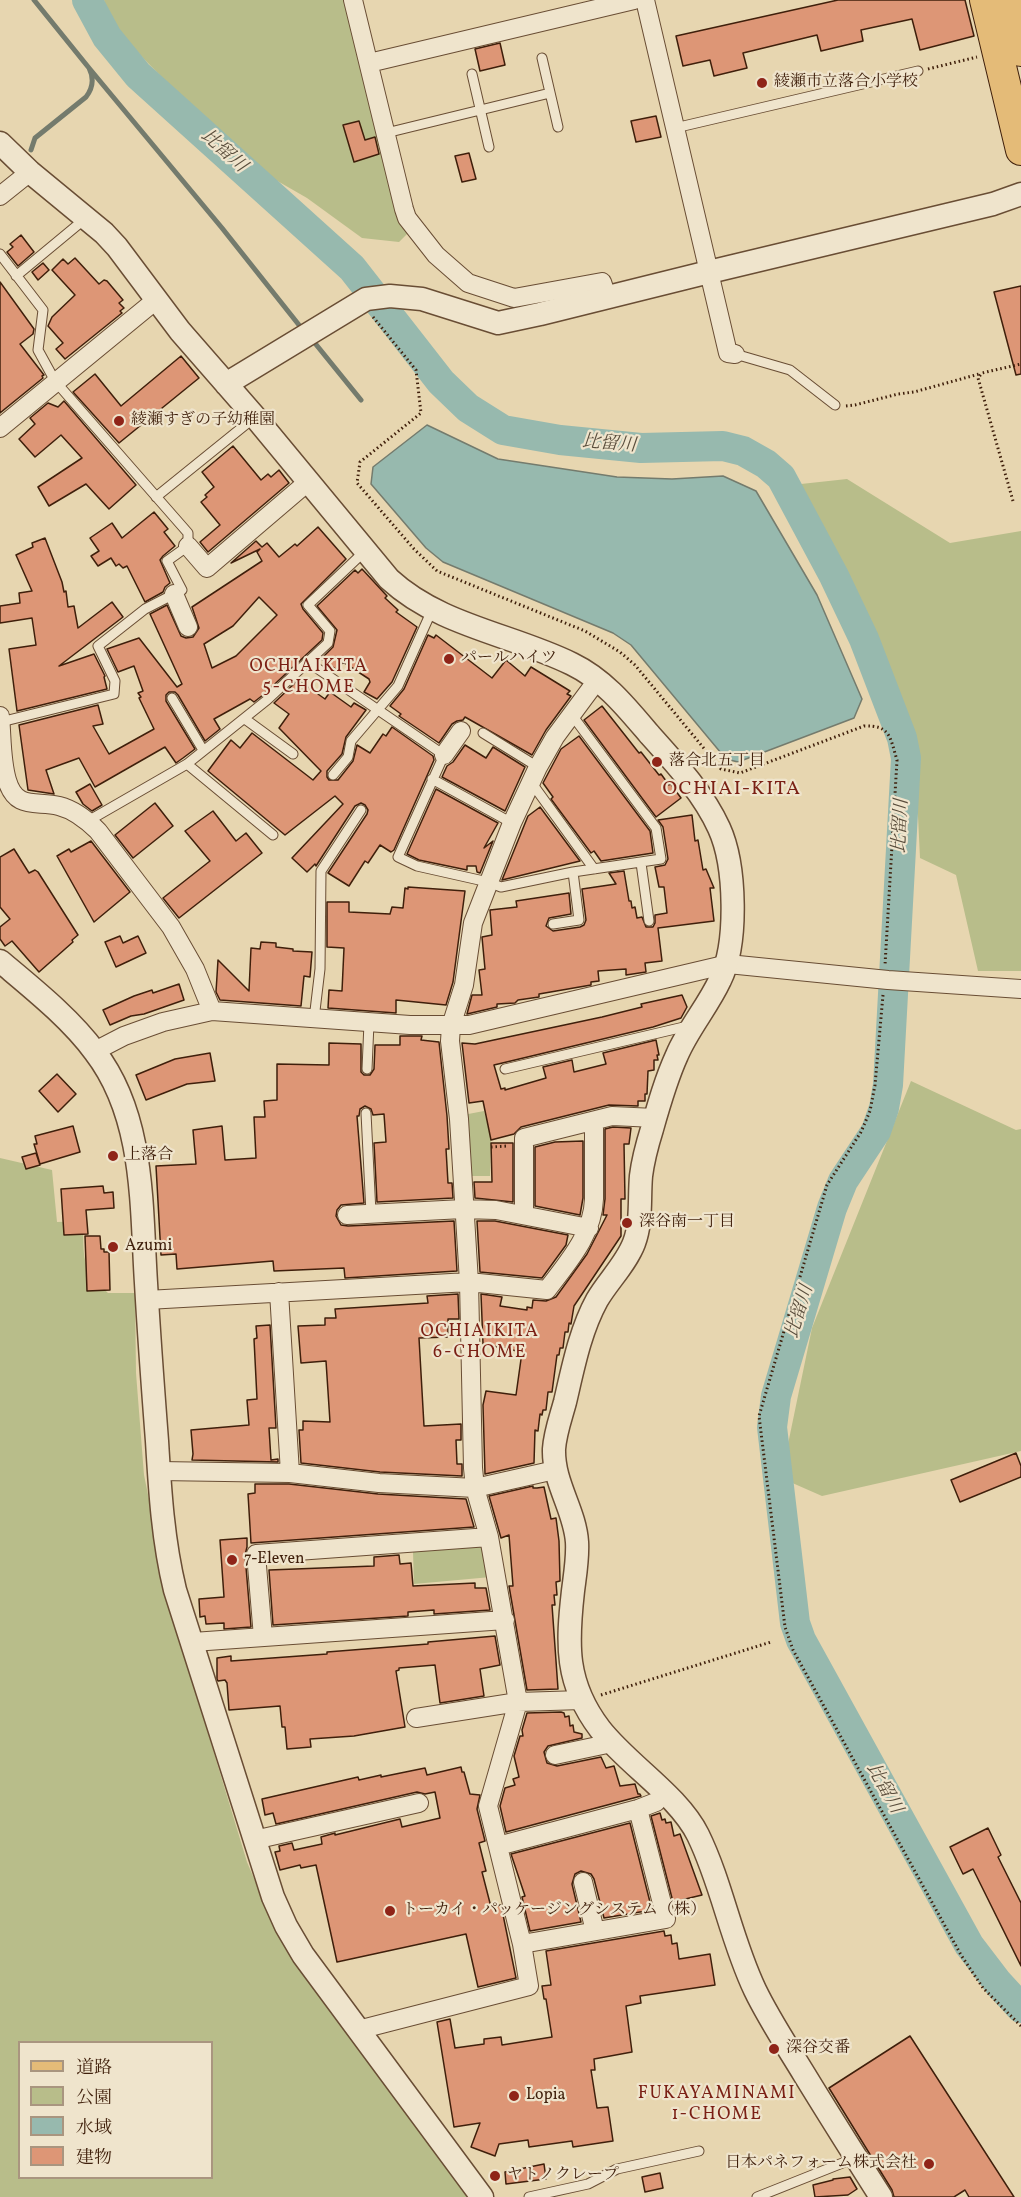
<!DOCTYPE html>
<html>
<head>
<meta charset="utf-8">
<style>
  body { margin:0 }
  #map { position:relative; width:1021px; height:2197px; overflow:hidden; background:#e7d6b0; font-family:Vollkorn,"Noto Serif JP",serif }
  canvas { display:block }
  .legend { position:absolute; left:18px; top:2041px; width:195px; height:138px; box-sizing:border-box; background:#efe4cc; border:2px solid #a9957f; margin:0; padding:8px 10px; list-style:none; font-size:18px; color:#3f1f0b }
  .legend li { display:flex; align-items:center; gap:12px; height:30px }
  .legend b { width:30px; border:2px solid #a9957f }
</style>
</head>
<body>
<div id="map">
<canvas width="1021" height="2197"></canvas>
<ul class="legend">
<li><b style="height:8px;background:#e4bb78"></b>道路</li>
<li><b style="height:16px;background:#b8bd8a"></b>公園</li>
<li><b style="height:16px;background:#97b9ae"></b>水域</li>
<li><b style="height:16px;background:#dd9676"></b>建物</li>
</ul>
</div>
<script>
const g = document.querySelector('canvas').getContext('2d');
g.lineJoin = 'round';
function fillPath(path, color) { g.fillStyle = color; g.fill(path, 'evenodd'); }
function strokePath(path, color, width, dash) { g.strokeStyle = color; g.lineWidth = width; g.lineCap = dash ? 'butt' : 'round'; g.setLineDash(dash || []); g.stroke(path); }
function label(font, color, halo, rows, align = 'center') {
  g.font = font + ' Vollkorn,"Noto Serif JP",serif'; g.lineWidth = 4.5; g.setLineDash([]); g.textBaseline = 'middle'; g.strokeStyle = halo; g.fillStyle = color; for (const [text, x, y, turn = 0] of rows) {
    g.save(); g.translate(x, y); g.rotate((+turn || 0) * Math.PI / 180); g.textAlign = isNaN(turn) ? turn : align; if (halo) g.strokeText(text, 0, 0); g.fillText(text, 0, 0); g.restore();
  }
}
fillPath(new Path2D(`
  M104,0H347L412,229L399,242L362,238L307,198L260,171L217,133L145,60L109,21Z
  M847,479L950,543L1021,531V971H978L956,875L920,858L914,733L801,484Z
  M911,1081L1016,1130L1021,1129V1451L822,1496L781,1478L812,1328Z
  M484,1111L491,1139L490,1176H469L463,1115Z
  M0,1158L52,1170L57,1222L83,1221C84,1258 80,1267 108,1293H135L136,1373L144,1475L174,1621L247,1862L272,1921L295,1964L468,2197H0ZM20,2042H212V2178H20Z
  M480,1546L486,1551L491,1577L414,1584L413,1552Z`), '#b8bd8a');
const water = new Path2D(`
  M427,425L498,459L617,477L672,479L723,476L756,491L817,595L862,699L854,718L738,762L726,759L631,645L613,633L443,562L426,548L371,484L373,467Z`);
fillPath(water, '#97b9ae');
strokePath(water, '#747b6d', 1.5);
strokePath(new Path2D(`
  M89,68L222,228L299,325
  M31,150L35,138L86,97C93,88 94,78 89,68L34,0
  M314,342L361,400`), '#747b6d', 5);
strokePath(new Path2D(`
  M87,0L107,37L138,75L352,268L441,382L468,408L503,430L560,440L641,448L723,446L743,451L766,464L781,477L834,576L864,639L902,738L906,758L888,1085L884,1108L876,1131L843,1181L832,1208L776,1396L772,1427L795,1623L801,1640L969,1945L998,1983L1021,2008`), '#97b9ae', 30);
const building = new Path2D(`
  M838,0H965L974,36L920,50L912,19L861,30L863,41L821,51L817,35L743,53L747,68L714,76L710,60L683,66L676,36Z
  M500,43L505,65L480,71L475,49Z
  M656,116L661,137L636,142L631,121Z
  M359,121L365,140L375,137L379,154L354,162L343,125Z
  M469,153L476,179L462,182L455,156Z
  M21,235L34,252L18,266L7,252L13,247L10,244Z
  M75,258L99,284L104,280L107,281L123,300L119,303L124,308L120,311L122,313L65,359L56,349L63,343L48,326L52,317L75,295L52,270L63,259L68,264Z
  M43,263L49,270L38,280L32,272Z
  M0,282L34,329L33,334L20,344L44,375L42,376L43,378L0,413Z
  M1021,286V374L1016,375L994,292Z
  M181,356L199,378L119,443L73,392L95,374L121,406Z
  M64,401L136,485L109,509L86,484L49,506L38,487L82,458L61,435L35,457L19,439L35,424L30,418L48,403L58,407Z
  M233,446L261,480L268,474L271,477L279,470L289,483L208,552L200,542L220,525L201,502L207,497L205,495L214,487L202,472Z
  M154,512L168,529L164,532L175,546L163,556L160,560L170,583L165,587L163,592L145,602L127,566L123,568L119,564L116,566L111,558L98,566L91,556L99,551L90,538L112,523L122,538Z
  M318,527L346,559L301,604L303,609L323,633L322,640L263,695L254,702L250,699L214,719L220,729L205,741L178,695L175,692H169L166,695V701L195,749L183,758L176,763L165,747L95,787L79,758L46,770L54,794L28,790L19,725L98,705L103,724L93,726L109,754L154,729L139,698L141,697L138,693L143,691L134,666L118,672L107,649L139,638L177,687L182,684L150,614L167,605L181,636L186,638L193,637L199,628L192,607L262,561L257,552L260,549L231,563L256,541L262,547L267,543L279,557L295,544L297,546ZM259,597L277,615L236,656L212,668L204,644L233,626Z
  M45,538L62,582L64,592L66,591L68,607L74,606L78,628L112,602L123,617L59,666L94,654L105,676L104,677L107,689L17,711L9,649L36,645L32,618L0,623V606L20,603L19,593L32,591L16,555L33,547L32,543Z
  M362,569L387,596L385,598L398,610L396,612L417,627L392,682L377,699L364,692L370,682L369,679L343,662L337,670L321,659L333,647L337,630L317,606L355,570L358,573Z
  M428,635L434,638L436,635L492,678L506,660L525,676L531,667L570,691L567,694L571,696L546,730L532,755L465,717L463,720L457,721L452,724L439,743L399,716L401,714L390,706L404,689Z
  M298,680L325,699L330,692L351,707L354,703L366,710L346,737L342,754L327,771V777L329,780H338L353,761L357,745L370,753L383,734L386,736L392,727L433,756L434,760L394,850L391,852L380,845L368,863L365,861L349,886L328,873L367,814L368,810L365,805L361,803L355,806L316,866L315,864L307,872L292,858L343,804L335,796L285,835L208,771L231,740L240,748L252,733L313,780L321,771L279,728L289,714L274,703Z
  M602,706L639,753L641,752L659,775L661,774L669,785L670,783L681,798L656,817L584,720Z
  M579,736L650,831L653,853L601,861L594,851L591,853L551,799L553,797L543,783L561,749Z
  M465,745L486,758L493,747L525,767L505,811L442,777L447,766L453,762Z
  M90,784L102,805L92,811L83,804L76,792Z
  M436,789L498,823L484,848L493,841L480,873L477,872L476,866H467V870L419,860L407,854Z
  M155,803L173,826L133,858L115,835Z
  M540,807L580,861L502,880L528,816Z
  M213,811L236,841L246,833L262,853L179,918L163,898L210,861L185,831Z
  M692,815L695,841L698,840L703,870L706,869L714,888H710L714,921L658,928L662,961L645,963L646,972L626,975V969L598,971L599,981L591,982V985L539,994V997L518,1000L515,1003L497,1004V1007L467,1014L472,995H482L479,970L485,969L482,937L492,935L490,910L517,907L516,901L569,893L571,914L549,918L546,926L553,931L580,927L584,925L586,920L582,889L616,884L609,873L624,871L629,901H631L632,908L635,907L637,918L642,917L646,927H653L655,923V915L667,913L664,887H659L655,867L665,865L668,859L663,827L658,820Z
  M91,841L130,892L94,922L57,856L69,849L71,852Z
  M14,849L29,873L35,870L38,872L78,935L72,940L73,942L39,972L12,941L5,946L0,939V927L10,919L0,907V857Z
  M408,887L465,891L453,982L446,1005L396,1000V1013L328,1008L329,990L342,991L344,948L327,947V902H349V912L390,914L392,907L403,908L405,888L408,889Z
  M120,936L123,943L138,936L146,953L116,967L105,942Z
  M261,942L276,943V947L293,949V951L312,952L310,977L304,976L301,1006L220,1000L216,992L218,960L249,991L251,948L260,949Z
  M179,984L184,1000L144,1014L131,1016L110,1025L103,1010L134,996L152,990L153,993Z
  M682,995L687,1007L681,1018L653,1027L494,1065L501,1089L505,1088V1090L546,1078L543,1067L572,1060L574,1072L606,1064L603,1053L656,1040L659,1055H657L658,1060H654V1070L648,1071L647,1094H645V1101H638V1106L609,1105L521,1127L514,1134L491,1140L483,1101L469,1103L462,1043L475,1044L602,1017L642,1007L641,1004Z
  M400,1036H422L421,1040L439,1042L447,1116L449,1149H446L448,1183H452L453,1198L377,1202L374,1143L386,1142L384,1114L373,1115L371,1109L365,1106L360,1109L359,1116H357L364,1203L341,1205L337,1210L336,1216L341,1225L348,1226L454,1221L457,1271L345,1278L344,1268L274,1271L273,1261L177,1269L176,1254L161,1255L156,1166L196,1164L193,1130L222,1126L225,1160L256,1158L254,1117H265L264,1101L277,1100V1064L329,1065V1043L361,1044V1072L364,1075H370L374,1069L375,1045H400Z
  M210,1053L215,1081L187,1084L146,1100L136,1075L175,1059Z
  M57,1074L76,1094L58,1112L39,1091Z
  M73,1126L80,1152L40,1164L34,1144H37L35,1136Z
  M613,1127L631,1128L629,1144H624L625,1199H621V1236L574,1306L571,1324L569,1323L568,1332H565L563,1348H560L559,1355H557L552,1392H548L546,1410H543L542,1415L540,1414L538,1431L535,1430L534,1463L485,1474L483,1405L486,1391L516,1395L522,1352L483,1344L481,1294L502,1297L500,1306L527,1310V1307L532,1308L533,1300L546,1301L556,1297L587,1254L607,1215H603L605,1199V1129Z
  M583,1141V1198L580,1215L535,1206V1147L555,1142Z
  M491,1143H513V1202L475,1198L474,1182H492Z
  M36,1153L40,1165L26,1169L22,1157Z
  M103,1186L104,1193L113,1192L114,1208L86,1210L88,1234L64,1235L61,1189Z
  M477,1221H495L568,1235L566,1245L542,1278L480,1272Z
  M85,1236H100L101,1249H104V1252H109L110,1290L87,1291Z
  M458,1294L459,1319H448V1337L419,1338L424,1426L461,1424V1440H456L457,1464H462V1476L380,1472L301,1463L299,1430H303V1421L330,1422L326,1361L301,1363L298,1326L325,1325V1318H336L335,1309L428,1303L427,1296Z
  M270,1325L276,1428H269L271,1460L278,1459V1462L192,1460L193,1454L191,1430L249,1425L247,1400L257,1399L254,1339L257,1338L256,1326Z
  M1016,1453L1021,1466V1477L960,1502L951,1480Z
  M255,1484H289L378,1494L466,1499L474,1527L251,1543L248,1494L255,1493Z
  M533,1486V1488H537L544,1487L551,1519L556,1518L559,1541L560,1581L556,1582L557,1595H554L555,1605H552L558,1689L527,1690L509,1586H513L509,1535L501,1538L489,1496Z
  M247,1538V1547L245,1555L251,1627L224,1629V1623L206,1624L205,1616L200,1617L199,1599L224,1597L220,1540Z
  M399,1555L400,1564L411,1563L413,1586L475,1583V1588H486L490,1610L434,1614V1610L408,1612V1616L273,1625L269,1570L374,1566V1557Z
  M495,1636L500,1665L480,1669L484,1696L440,1703L435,1665L399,1668V1670L396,1671L405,1727L354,1736L310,1739L311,1747L287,1749L285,1727H282L280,1706L229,1710L227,1683L225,1680L218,1681L217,1679V1658L231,1656V1661L327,1654V1652L428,1644V1642Z
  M561,1712L564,1713L565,1717L569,1716L570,1726L573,1725L574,1732L582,1734V1738L548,1746L544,1752L547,1763L557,1766L601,1757L606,1768L614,1766L620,1786L635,1784L638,1794H640L641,1796L506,1832L500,1806L505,1788L515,1785L513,1779L519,1777L514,1756L520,1736H523L522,1730L527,1713Z
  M461,1767L462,1772H464L470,1794L480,1795L477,1809L485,1841L479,1843L486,1871L482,1872L491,1907L501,1905L516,1978L478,1987L466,1934L337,1962L316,1865L301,1868L300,1865L280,1870L275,1852L280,1851L279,1846L292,1843L294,1850L322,1844L321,1837L335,1833V1835L400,1819L402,1827L440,1818L435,1792L425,1794L417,1792L276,1824L273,1813L265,1815L262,1799L358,1777L359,1780L381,1775V1777L425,1768L427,1775Z
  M660,1813L662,1820L665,1819L666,1823L671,1822L674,1836L680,1834L702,1895L673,1902L651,1816Z
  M630,1823L652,1910L604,1918L594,1879L591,1874L581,1871L575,1874L572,1884L581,1922L530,1931L522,1897L525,1896L511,1854Z
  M988,1828L1001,1855L998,1857L1021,1903V1966L973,1869L963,1874L950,1847Z
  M664,1931L665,1936L671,1935L672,1944L677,1943L679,1959L710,1954L715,1985L640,1996L641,2003L626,2006L632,2052L594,2059L595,2070H591L597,2108L608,2107L613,2141L573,2147L572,2141L529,2147L528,2140L499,2144L495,2156L471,2147L480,2123L454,2127L437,2022L450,2019L455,2048L484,2044V2039L501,2037L502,2045L552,2037L546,1999H544L542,1986L551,1985L546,1951Z
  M910,2036L1014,2197H969L965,2190L954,2197H894L892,2190L829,2088Z
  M544,2164L546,2179L506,2184L505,2172Z
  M660,2173L663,2188L645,2192L642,2177Z
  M850,2177L857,2189L848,2195L815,2197L813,2185L833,2180V2179Z`);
fillPath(building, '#dd9676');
strokePath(building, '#3f1f0b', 1.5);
const service = new Path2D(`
  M542,58L558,127
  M472,74L489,147
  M675,128L918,71
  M386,133L550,93
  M0,254L43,310L38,350L55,381L188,533V546L167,561L182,590L145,609L98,646L115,681L114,694L1,722
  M16,276L86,218
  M735,354L790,370L835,405
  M156,497L255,417
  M308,662L444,755L398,857L417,866L488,882L501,887L573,872L661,859L656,828L572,715
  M172,698L203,750
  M245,719L293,754
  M483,733L538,767
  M187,764L273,835
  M333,775L348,757L351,741L398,686L432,610
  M432,779L512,823
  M531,782L594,869
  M88,821L187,764L267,700L328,643L330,631L308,605L365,551
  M641,863L649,921
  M553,924L579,920L573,872
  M314,1019L320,969L321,871L361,810
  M367,1069L369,1023
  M505,1069L688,1026
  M366,1113L371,1213
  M529,2197L588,2184L617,2169L699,2151
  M757,2197L855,2158`);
const minor = new Path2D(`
  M353,0L404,209L407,218L436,255L468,283L514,298L602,282L607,297
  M645,0L728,353L735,354
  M369,63L634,0
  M0,196L30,172
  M0,428L156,300
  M188,546L207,568L309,481
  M174,594L188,627
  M0,716C2,737 1,760 7,780C16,811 37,800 59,806C75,810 87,820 98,831L171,927L195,969L212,1011
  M444,755L461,731
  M95,1051L124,1036L163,1022L212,1011L410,1025H469L728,964L888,980L1021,989
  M347,1215L463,1209L496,1210L589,1228
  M524,1215V1138L612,1116L655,1118
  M279,1292L290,1473
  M147,1300L469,1282L547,1290C567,1263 593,1235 594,1199V1121
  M159,1471L290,1473L379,1483L475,1488L555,1470
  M263,1637L256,1554L489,1537
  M193,1642L505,1620
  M416,1718L518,1702L582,1700
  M555,1755L612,1743
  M254,1840L419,1803
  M498,1846L638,1809L656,1802L664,1793
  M583,1882L595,1931
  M522,1944L666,1919L638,1809
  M358,2030L529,1986L522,1944L488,1806L518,1702L489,1537L475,1488L473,1468L469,1282L459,1119L450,1041L451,1026L464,985L473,923L512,823L538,767L555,737L598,679`);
const tertiary = new Path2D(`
  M0,143L30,172L104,233L117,247L180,331L255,417L389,579C440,626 511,634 572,664C605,680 627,708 650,735C676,764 703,793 719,828C736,865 738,944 720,980C708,1006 688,1029 677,1055C666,1079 659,1104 652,1129C647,1145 643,1160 641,1176C639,1199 642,1222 634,1243C626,1264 608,1281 597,1300C580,1331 573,1368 565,1402C561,1417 555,1433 554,1449C553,1483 575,1510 577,1542C578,1558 575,1575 573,1591C567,1644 565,1683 600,1729C628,1765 678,1795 698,1835C722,1884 731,1940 755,1990C769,2019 787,2046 804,2074C829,2115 855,2156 881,2197
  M226,384L366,299L390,296L422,299L498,323L540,314L709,272L993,204L1021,194
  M0,961C32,988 70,1018 95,1052C145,1117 141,1206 146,1283C149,1336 153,1389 157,1441C160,1491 163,1541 175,1590L273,1897L286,1926L303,1955L482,2197`);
const primary = new Path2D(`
  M985,0L1021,150
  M1009,0L1021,51`);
strokePath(service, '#694d34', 11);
strokePath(minor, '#694d34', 20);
strokePath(tertiary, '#694d34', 25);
strokePath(primary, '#3f1f0b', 32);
strokePath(new Path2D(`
  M928,69L977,57
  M373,317L416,370L421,413L360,462L357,483L414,549L437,571L585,631L620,652L635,665L721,769L740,773L864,726C891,725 890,738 897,760L885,965
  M846,406L855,405L898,394L914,392L979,374
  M1013,501L978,378L982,373L1021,364
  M883,995L875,1085L870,1111L861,1132L827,1185L759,1416L785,1627L793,1650L961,1955L983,1988L1021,2026
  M491,1147L507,1146
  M601,1695L771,1642`), '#3f1f0b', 3, [1.5, 3]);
strokePath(service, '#efe4cc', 9);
strokePath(minor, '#efe4cc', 18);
strokePath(tertiary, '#efe4cc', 22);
strokePath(primary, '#e4bb78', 30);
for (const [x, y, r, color] of [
  [762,83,6,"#8f2418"],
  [119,421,6,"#8f2418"],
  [449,659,6,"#8f2418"],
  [657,762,6,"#8f2418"],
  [113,1156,6,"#8f2418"],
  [627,1223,6,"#8f2418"],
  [113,1247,6,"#8f2418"],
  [232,1560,6,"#8f2418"],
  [390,1911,6,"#8f2418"],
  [774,2049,6,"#8f2418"],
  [514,2096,6,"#8f2418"],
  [929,2164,6,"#8f2418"],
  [495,2176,6,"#8f2418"]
]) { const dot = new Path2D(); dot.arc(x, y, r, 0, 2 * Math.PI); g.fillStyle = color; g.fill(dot); strokePath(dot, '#efe4cc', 2); }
label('16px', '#3f1f0b', '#efe4cc', [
  ["綾瀬市立落合小学校",774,83],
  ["綾瀬すぎの子幼稚園",131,421],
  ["パールハイツ",461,659],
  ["落合北五丁目",669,762],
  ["上落合",125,1156],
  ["深谷南一丁目",639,1223],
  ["Azumi",125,1247],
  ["7-Eleven",244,1560],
  ["トーカイ・パッケージングシステム（株）",402,1911],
  ["深谷交番",786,2049],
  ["Lopia",526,2096],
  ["日本パネフォーム株式会社",917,2164,"right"],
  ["ヤトノクレープ",507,2176]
], 'left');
label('italic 18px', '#594d3c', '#efe4cc', [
  ["比留川",223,152,42],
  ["比留川",609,445,5],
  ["比留川",902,826,-87],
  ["比留川",801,1312,-73],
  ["比留川",883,1789,61]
]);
g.letterSpacing = '1.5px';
label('18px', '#7a1f14', '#efe4cc', [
  ["OCHIAIKITA",309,668],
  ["5-CHOME",309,689],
  ["OCHIAIKITA",480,1333],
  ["6-CHOME",480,1354],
  ["FUKAYAMINAMI",717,2095],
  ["1-CHOME",717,2116]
]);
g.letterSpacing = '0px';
g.letterSpacing = '1.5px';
label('20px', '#7a1f14', '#efe4cc', [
  ["OCHIAI-KITA",732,790]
]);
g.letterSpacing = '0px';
</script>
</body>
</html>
